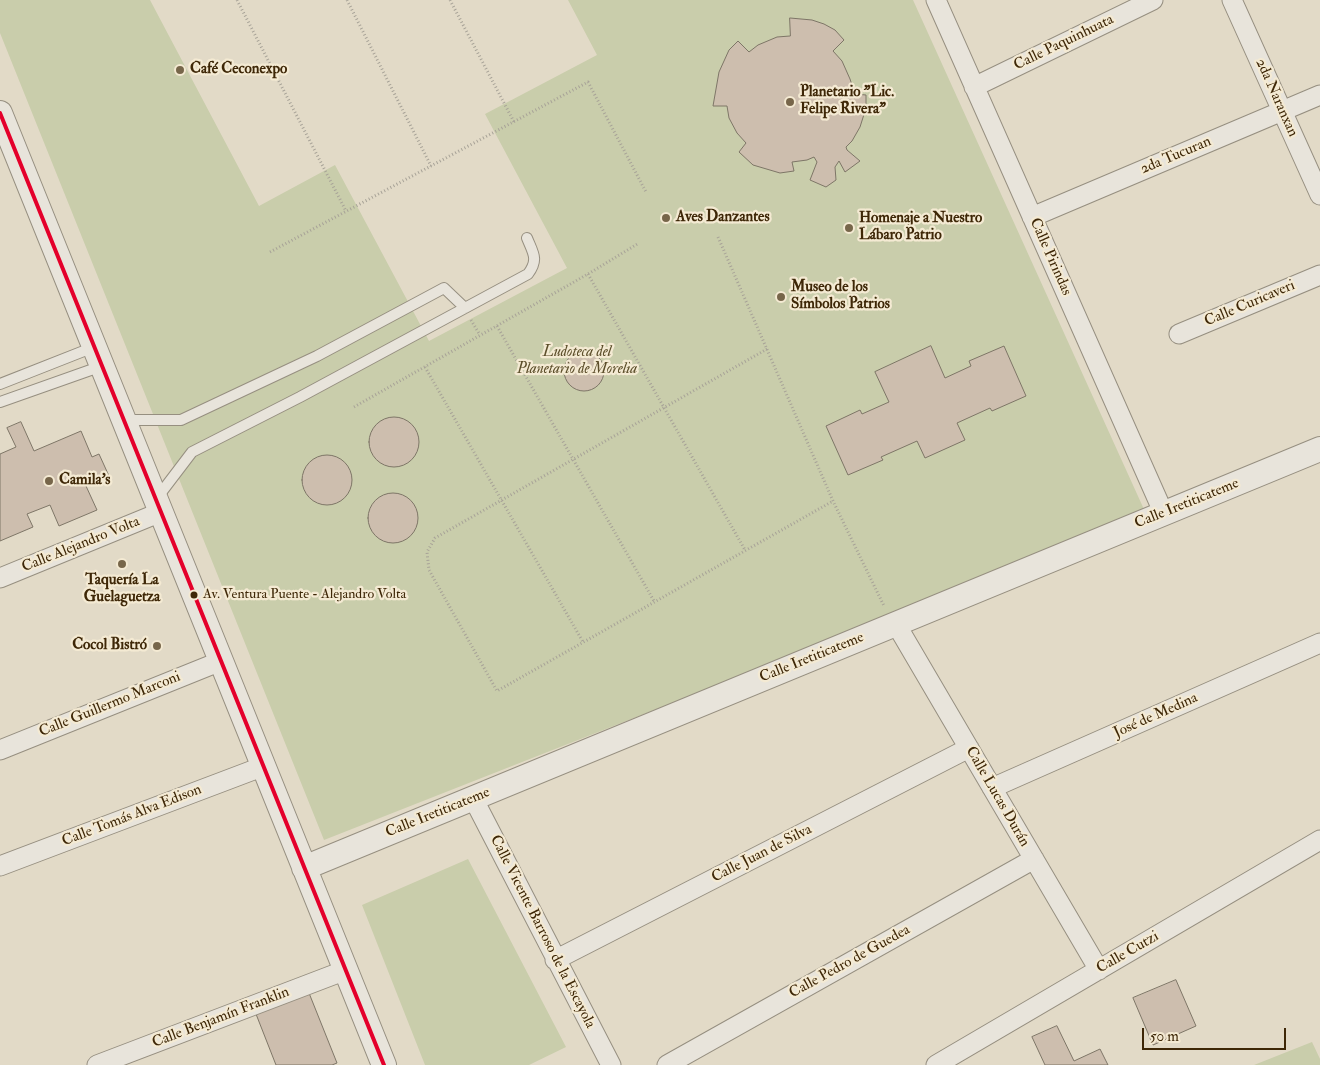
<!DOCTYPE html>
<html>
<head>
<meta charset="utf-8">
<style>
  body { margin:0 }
  #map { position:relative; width:1320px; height:1065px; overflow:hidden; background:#e2dac7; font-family:"IM FELL Double Pica",serif }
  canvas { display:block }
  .scale { position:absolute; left:1142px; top:1028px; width:144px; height:22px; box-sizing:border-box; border:2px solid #3e2707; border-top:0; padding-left:6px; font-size:15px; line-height:18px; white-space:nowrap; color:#3e2707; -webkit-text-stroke:4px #f4ead3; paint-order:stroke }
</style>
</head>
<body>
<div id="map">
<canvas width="1320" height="1065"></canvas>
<div class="scale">50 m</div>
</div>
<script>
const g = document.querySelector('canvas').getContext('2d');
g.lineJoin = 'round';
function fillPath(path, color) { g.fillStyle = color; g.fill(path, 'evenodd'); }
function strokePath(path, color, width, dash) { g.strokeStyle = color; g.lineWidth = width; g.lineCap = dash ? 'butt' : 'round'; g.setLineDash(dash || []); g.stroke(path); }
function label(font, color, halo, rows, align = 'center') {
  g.font = font + ' "IM FELL Double Pica",serif'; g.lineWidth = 4.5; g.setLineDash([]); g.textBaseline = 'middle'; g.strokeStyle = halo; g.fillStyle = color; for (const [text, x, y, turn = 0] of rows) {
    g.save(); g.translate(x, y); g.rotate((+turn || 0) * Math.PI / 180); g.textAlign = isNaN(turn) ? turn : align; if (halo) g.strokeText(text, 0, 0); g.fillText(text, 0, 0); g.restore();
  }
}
fillPath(new Path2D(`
  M0,0H150L259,206L335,165L429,341L567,268L485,114L597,55L568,0H913L1147,516L324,840L0,33Z
  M468,859L566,1047L529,1065H425L362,905Z
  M1312,1042L1320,1059V1065H1254Z`), '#c9cdab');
const building = new Path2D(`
  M790,18L812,20L824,24L835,30L844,40L833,51L842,61L850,79L855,94L866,95V108L860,127L852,141L846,147L847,150L860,161L845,172L839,161L835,167L836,180L826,187L810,180L817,162L814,157L807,160L792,162L794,171L780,173L753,165L739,152L746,143L737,133L729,118L727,106H713L719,72L729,50L738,41L749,52L758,45L777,37L790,36Z
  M931,346L945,378L971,366L969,361L1004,346L1026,396L992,411L990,408L957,423L965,440L925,458L917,441L881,457L883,460L848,475L826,426L860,410L862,414L889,402L875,372Z
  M564 371a20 20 0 1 1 40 0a20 20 0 1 1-40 0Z
  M369 442a25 25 0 1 1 50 0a25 25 0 1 1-50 0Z
  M21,422L34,451L81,431L92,457L99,454L109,476L86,486L97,510L59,526L50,505L27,514L33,527L0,541V454L16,447L7,428Z
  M302 480a25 25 0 1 1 50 0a25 25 0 1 1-50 0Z
  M368 518a25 25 0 1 1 50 0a25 25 0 1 1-50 0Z
  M1176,980L1196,1026L1153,1045L1133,998Z
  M309,993L337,1063L332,1065H276L256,1014Z
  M1057,1026L1074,1061L1100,1049L1108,1065H1045L1032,1037Z`);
fillPath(building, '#cdbeae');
strokePath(building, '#7e7667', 1);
const service = new Path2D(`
  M0,384L94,347
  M0,402L102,366
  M124,419V420H181L317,356L444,288L465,308
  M157,498L192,452L300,397L528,274C539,259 533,253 527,238`);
const minor = new Path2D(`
  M936,0L1164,514
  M1232,0L1320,195
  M974,87L1153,0
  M1032,217L1320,95
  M1179,334L1320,275
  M0,578L161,512
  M896,624L1099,970
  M0,750L221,661
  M992,788L1320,643
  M473,798L611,1065
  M0,866L264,766
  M555,960L969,748
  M97,1065L346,970
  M667,1065L1034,859
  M936,1065L1320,840`);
const tertiary = new Path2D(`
  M0,113L384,1065
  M304,868L1320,449`);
strokePath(service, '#968f80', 12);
strokePath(minor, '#968f80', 21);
strokePath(tertiary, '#968f80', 26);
strokePath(new Path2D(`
  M237,0L346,211
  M347,0L431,166
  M450,0L514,122
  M718,237L833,501L884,606
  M270,252L588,82L646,192
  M588,274L745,550
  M471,320L480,335
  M497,326L654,601
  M767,349L435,538L427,552L429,570L497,691L833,501
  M425,367L583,642
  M354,407L588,274L639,243`), '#a7a297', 3, [1, 2.5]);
strokePath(service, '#e8e4db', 10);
strokePath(minor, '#e8e4db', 19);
strokePath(tertiary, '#e8e4db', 24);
strokePath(new Path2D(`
  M0,113L384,1065`), '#e4002b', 4);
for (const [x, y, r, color] of [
  [180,70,5,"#77664a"],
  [790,102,5,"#77664a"],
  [666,218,5,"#77664a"],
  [849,228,5,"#77664a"],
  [781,297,5,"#77664a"],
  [49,481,5,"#77664a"],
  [122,564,5,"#77664a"],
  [194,595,4.5,"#3e2707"],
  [157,646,5,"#77664a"]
]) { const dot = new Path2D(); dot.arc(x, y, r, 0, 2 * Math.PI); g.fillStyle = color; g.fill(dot); strokePath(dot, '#f4ead3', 2); }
label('14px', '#3e2707', '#f4ead3', [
  ["Av. Ventura Puente - Alejandro Volta",203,595]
], 'left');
label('15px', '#3e2707', '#f4ead3', [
  ["Calle Paquinhuata",1064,43,-26],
  ["2da Naranxan",1276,98,66],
  ["2da Tucuran",1176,156,-23],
  ["Calle Pirindas",1050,257,66],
  ["Calle Curicaveri",1250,304,-23],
  ["Calle Iretiticateme",1187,504,-22],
  ["Calle Alejandro Volta",81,545,-22],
  ["Calle Iretiticateme",812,658,-22],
  ["Calle Guillermo Marconi",110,705,-22],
  ["José de Medina",1156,716,-24],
  ["Calle Lucas Durán",997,797,60],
  ["Calle Iretiticateme",438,813,-22],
  ["Calle Tomás Alva Edison",132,816,-21],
  ["Calle Juan de Silva",762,854,-27],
  ["Calle Vicente Barroso de la Escayola",542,932,63],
  ["Calle Cutzi",1128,953,-30],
  ["Calle Pedro de Guedea",850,962,-29],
  ["Calle Benjamín Franklin",221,1018,-21]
]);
label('bold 15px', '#3e2707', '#f4ead3', [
  ["Café Ceconexpo",190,70],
  ["Planetario \"Lic.",800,93],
  ["Felipe Rivera\"",800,110],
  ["Aves Danzantes",676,218],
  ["Homenaje a Nuestro",859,219],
  ["Lábaro Patrio",859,236],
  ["Museo de los",791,288],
  ["Símbolos Patrios",791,305],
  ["Camila's",59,481],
  ["Taquería La",122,581,"center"],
  ["Guelaguetza",122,598,"center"],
  ["Cocol Bistró",147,646,"right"]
], 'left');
label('italic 15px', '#5c4e2a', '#f4ead3', [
  ["Ludoteca del",577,353],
  ["Planetario de Morelia",577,370]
]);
</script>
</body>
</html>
